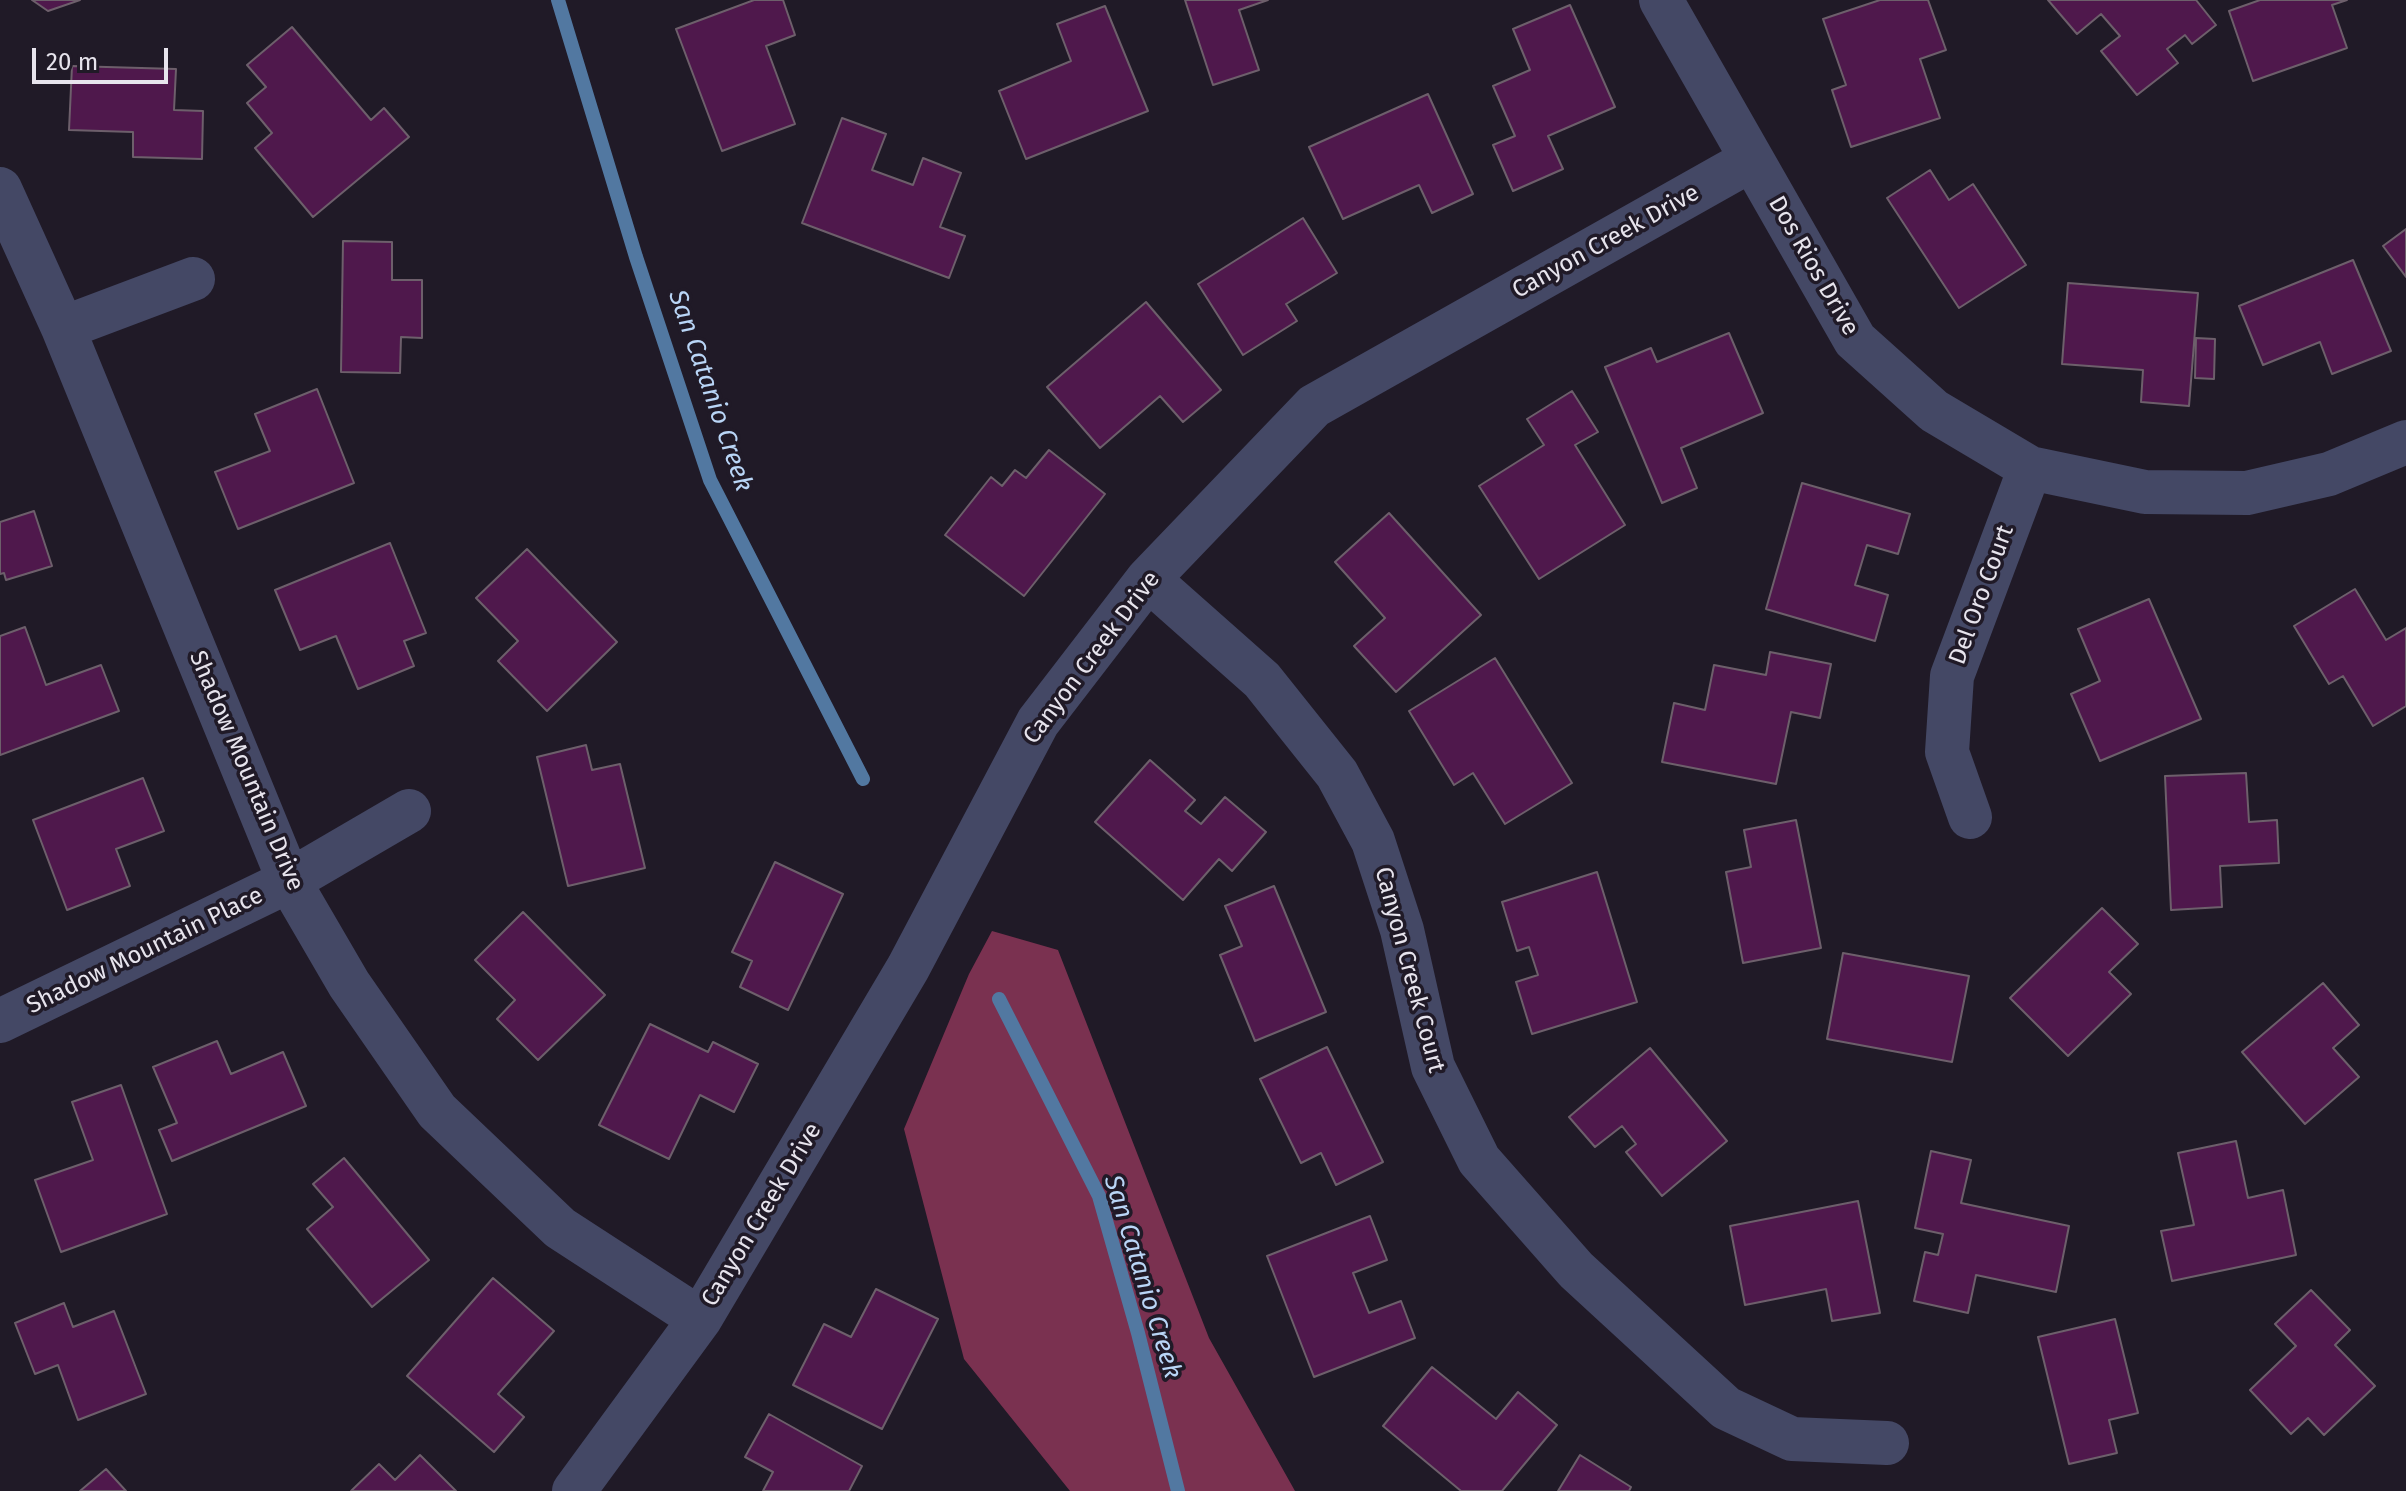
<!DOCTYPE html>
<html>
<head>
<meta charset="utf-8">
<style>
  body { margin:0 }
  #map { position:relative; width:2406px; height:1491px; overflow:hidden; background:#201a27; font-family:"Fira Sans",sans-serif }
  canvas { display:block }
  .scale { position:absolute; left:32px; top:48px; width:136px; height:36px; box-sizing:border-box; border:4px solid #e7e4ed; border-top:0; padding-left:10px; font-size:24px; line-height:28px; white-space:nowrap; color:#e7e4ed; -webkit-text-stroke:6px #201a27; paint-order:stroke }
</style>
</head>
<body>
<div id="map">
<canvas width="2406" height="1491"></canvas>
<div class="scale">20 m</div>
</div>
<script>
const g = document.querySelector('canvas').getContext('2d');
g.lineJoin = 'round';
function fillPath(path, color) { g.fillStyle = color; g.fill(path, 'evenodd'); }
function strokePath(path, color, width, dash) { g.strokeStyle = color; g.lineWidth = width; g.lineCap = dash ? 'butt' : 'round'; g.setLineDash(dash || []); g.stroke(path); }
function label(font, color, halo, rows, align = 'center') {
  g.font = font + ' "Fira Sans",sans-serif'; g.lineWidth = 7; g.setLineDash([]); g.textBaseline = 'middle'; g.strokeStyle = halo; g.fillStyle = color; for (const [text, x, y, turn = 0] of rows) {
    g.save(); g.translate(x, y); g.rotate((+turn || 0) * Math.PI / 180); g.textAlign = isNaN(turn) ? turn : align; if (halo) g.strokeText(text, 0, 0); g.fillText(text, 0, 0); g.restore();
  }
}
fillPath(new Path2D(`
  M992,931L1058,950L1209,1338L1295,1491H1070L964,1359L904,1129L969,974Z`), '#7a3150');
strokePath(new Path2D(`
  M558,0L636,257L710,480L863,779
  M999,999L1099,1196L1138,1333L1178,1491`), '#5278a1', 14);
const building = new Path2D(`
  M32,0H80L48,11Z
  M754,0H783L795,35L766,46L795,124L722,151L676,29Z
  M1185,0H1268L1239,10L1259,70L1213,85Z
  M1880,0H1928L1946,50L1920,59L1940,118L1851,147L1832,90L1846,85L1823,19Z
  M2048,0H2196L2216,25L2192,44L2185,35L2167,49L2178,63L2137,95L2101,51L2120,36L2101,14L2077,34Z
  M2260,0H2347L2332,5L2347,48L2253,81L2229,11Z
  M1570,5L1615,107L1548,136L1563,169L1513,191L1493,145L1515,136L1493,86L1530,70L1513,29Z
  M1105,6L1148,111L1026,159L999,91L1071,61L1057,24Z
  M292,27L371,120L384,108L409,137L313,217L255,148L272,133L247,103L266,87L247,65Z
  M72,66L176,69L174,110L203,111L202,159L133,157V132L69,130Z
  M1428,94L1473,194L1432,213L1419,185L1343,219L1309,147Z
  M842,118L886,134L872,170L913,185L923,158L961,173L940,227L965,236L949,278L802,223Z
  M1930,170L1949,200L1973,184L2026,265L1959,308L1887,198Z
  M1303,218L1337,273L1286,304L1297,321L1243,355L1198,284Z
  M2406,229V277L2383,246Z
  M343,241L392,242V280H422V338L401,337L400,373L341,372Z
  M2353,260L2391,351L2332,374L2320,342L2263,365L2239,306Z
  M2068,283L2198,293L2189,406L2141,402L2143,370L2062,364Z
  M1146,302L1221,390L1183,422L1160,396L1100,448L1047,387Z
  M1729,333L1763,413L1681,448L1697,488L1662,503L1605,367L1651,348L1657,362Z
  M2196,338L2215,339L2214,379L2195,378Z
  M317,389L354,483L238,529L215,472L270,451L255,414Z
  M1572,391L1598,432L1575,445L1625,525L1539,579L1479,486L1544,445L1527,419Z
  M1049,450L1105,494L1024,596L945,535L991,477L1002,486L1015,470L1026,478Z
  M1802,483L1910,514L1898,554L1867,545L1855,585L1888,595L1875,641L1766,609Z
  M34,511L52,566L6,580L4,573L0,574V522Z
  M1389,513L1481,615L1396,692L1354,646L1385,618L1335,562Z
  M390,543L426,633L404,641L414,666L358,689L336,636L300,650L275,590Z
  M527,549L617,642L547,711L498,661L518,641L476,598Z
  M2355,589L2386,640L2406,628V706L2373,726L2343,676L2329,684L2294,626Z
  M2149,599L2201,719L2100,761L2071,694L2100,681L2078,629Z
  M25,627L46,685L101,665L119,711L0,755V636Z
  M1770,652L1831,664L1820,718L1791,712L1776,784L1662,762L1674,703L1705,710L1714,665L1766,675Z
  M1495,658L1572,783L1505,824L1473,773L1454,785L1409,711Z
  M586,745L592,770L620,764L645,868L568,886L537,757Z
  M1150,760L1195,800L1185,811L1201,824L1225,797L1266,832L1232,871L1219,859L1183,900L1095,822Z
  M2246,773L2249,822L2277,820L2279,863L2220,866L2222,907L2171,910L2165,776Z
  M143,778L164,831L116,849L130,886L67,910L33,820Z
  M1796,820L1821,948L1743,963L1726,872L1751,867L1744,830Z
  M775,862L843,894L788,1010L740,987L752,961L732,952Z
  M1597,872L1637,1002L1532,1034L1516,982L1538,975L1529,947L1517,951L1502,902Z
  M1274,886L1326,1012L1255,1041L1220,955L1242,946L1225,906Z
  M2102,908L2138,944L2109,972L2131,994L2068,1056L2010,998Z
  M523,912L605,995L538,1060L497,1019L515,1000L475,960Z
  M1843,953L1969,976L1952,1062L1827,1039Z
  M2323,983L2359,1025L2333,1048L2359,1077L2305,1124L2242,1052Z
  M650,1024L708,1052L713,1042L758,1064L734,1112L700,1095L669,1159L599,1125Z
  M217,1041L231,1074L283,1052L306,1106L172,1161L159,1130L177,1123L153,1067Z
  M1327,1047L1383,1162L1336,1185L1321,1153L1301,1163L1260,1079Z
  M1650,1048L1727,1141L1662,1196L1626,1152L1636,1144L1622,1126L1595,1147L1569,1117Z
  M121,1085L167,1214L61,1252L35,1180L93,1160L72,1102Z
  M2236,1141L2248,1198L2283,1190L2296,1255L2172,1281L2161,1231L2194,1225L2178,1153Z
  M1931,1151L1971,1160L1961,1203L2069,1226L2056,1292L1976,1275L1968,1313L1914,1301L1925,1252L1938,1255L1943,1234L1915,1228Z
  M344,1158L429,1260L372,1307L307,1229L333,1207L313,1184Z
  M1858,1201L1880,1313L1832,1321L1826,1289L1745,1305L1730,1226Z
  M1370,1216L1387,1260L1353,1273L1369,1313L1401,1301L1415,1338L1314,1377L1267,1256Z
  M493,1278L554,1331L498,1394L524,1417L494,1452L407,1376Z
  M876,1289L938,1319L882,1429L793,1385L824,1324L851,1337Z
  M2311,1290L2350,1330L2335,1345L2375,1386L2324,1435L2308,1418L2291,1434L2250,1390L2296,1346L2275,1324Z
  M64,1303L73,1327L114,1311L146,1394L78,1420L58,1365L35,1374L15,1323Z
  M2115,1319L2138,1413L2109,1420L2117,1453L2069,1464L2038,1337Z
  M1432,1367L1496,1419L1518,1392L1557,1425L1502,1491H1461L1383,1426Z
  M769,1414L862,1466L849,1491H763L773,1472L745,1457Z
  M420,1455L456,1491H351L379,1464L395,1480Z
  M1580,1455L1631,1487L1629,1491H1558Z
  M106,1469L126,1491H80Z`);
fillPath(building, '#4f184c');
strokePath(building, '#6d5f6b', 2);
strokePath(new Path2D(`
  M1661,0L1855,340L1934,411L2030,468L2145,492L2247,493L2329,474L2406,442
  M0,189L63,328L289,881L349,984L437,1111L560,1228L700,1319
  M63,328L193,279
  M1148,579L1262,680L1337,774L1373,841L1402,930L1433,1067L1479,1160L1576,1270L1726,1408L1792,1439L1887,1443
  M1970,817L1947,752L1952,676L2030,468
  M0,1021L289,881L409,811
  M574,1491L700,1319L908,968L1038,722L1148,579L1314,406L1751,160`), '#444865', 44);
label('24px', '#e7e4ed', '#201a27', [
  ["Canyon Creek Drive",1606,242,-29],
  ["Dos Rios Drive",1813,266,60],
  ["Del Oro Court",1982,595,-70],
  ["Canyon Creek Drive",1092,658,-53],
  ["Shadow Mountain Drive",246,771,67],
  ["Shadow Mountain Place",145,951,-26],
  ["Canyon Creek Court",1409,970,75],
  ["Canyon Creek Drive",762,1215,-59]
]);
label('italic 26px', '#b9d5f6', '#201a27', [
  ["San Catanio Creek",710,391,71],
  ["San Catanio Creek",1142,1277,73]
]);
</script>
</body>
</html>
